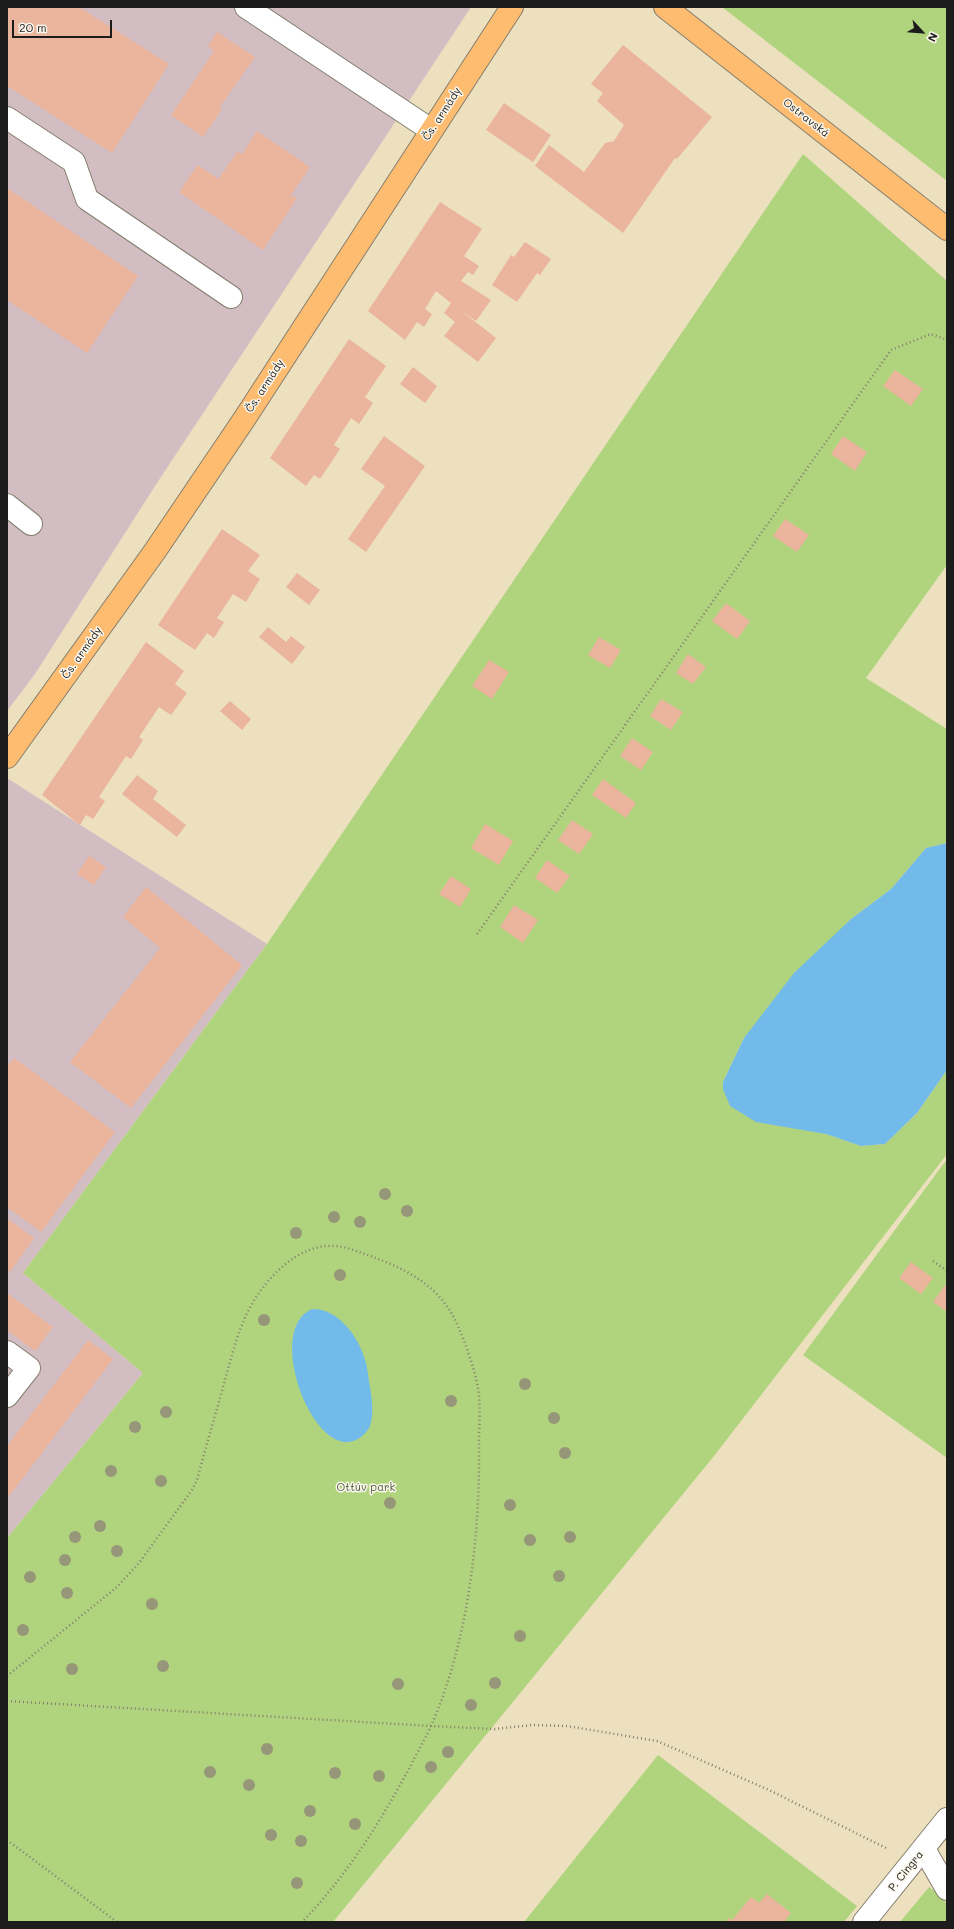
<!DOCTYPE html>
<html>
<head>
<meta charset="utf-8">
<style>
  body { margin:0 }
  #map { position:relative; width:954px; height:1929px; overflow:hidden; background:#ece0bf; font-family:Mali,sans-serif }
  canvas { display:block }
  .frame { position:absolute; inset:0; border:8px solid #1c1c1c; pointer-events:none }
  .north { position:absolute; left:902px; top:12px; width:40px; height:40px; -webkit-text-stroke:3px #fbf7ec; paint-order:stroke; rotate:116deg; font-size:11px; font-weight:700; line-height:16px; text-align:center; color:#1c1c1c }
  .north::after { content:''; display:block; margin:auto; width:14px; height:18px; background:#1c1c1c; clip-path:polygon(50% 0,100% 100%,50% 72%,0 100%) }
  .scale { position:absolute; left:12px; top:20px; width:100px; height:18px; box-sizing:border-box; border:2px solid #1c1c1c; border-top:0; padding-left:5px; font-size:12px; line-height:14px; white-space:nowrap; color:#1c1c1c; -webkit-text-stroke:3px #fbf7ec; paint-order:stroke }
</style>
</head>
<body>
<div id="map">
<canvas width="954" height="1929"></canvas>
<div class="frame"></div>
<div class="north">N</div>
<div class="scale">20 m</div>
</div>
<script>
const g = document.querySelector('canvas').getContext('2d');
g.lineJoin = 'round';
function fillPath(path, color) { g.fillStyle = color; g.fill(path, 'evenodd'); }
function strokePath(path, color, width, dash) { g.strokeStyle = color; g.lineWidth = width; g.lineCap = dash ? 'butt' : 'round'; g.setLineDash(dash || []); g.stroke(path); }
function label(font, color, halo, rows, align = 'center') {
  g.font = font + ' Mali,sans-serif'; g.lineWidth = 3; g.setLineDash([]); g.textBaseline = 'middle'; g.strokeStyle = halo; g.fillStyle = color; for (const [text, x, y, turn = 0] of rows) {
    g.save(); g.translate(x, y); g.rotate((+turn || 0) * Math.PI / 180); g.textAlign = isNaN(turn) ? turn : align; if (halo) g.strokeText(text, 0, 0); g.fillText(text, 0, 0); g.restore();
  }
}
fillPath(new Path2D(`
  M7,7H471L157,483L35,674L7,711Z
  M7,778L267,944L23,1273L143,1373L7,1538Z`), '#d2bec2');
fillPath(new Path2D(`
  M722,7H947V181Z
  M803,154L947,281V565L866,678L947,729V843L926,848L891,889L851,919L744,1038L723,1082V1089L794,1127L826,1134L861,1146L885,1144L917,1113L947,1070V1154L714,1456L333,1922H7V1538L143,1373L23,1273L267,944Z
  M947,1159V1458L803,1355Z
  M658,1755L857,1906L844,1922H524Z
  M929,1887C948,1901 947,1899 947,1922H900Z`), '#b0d47d');
fillPath(new Path2D(`
  M947,843V1070L917,1113L885,1144L861,1146L826,1134L756,1122L730,1106L723,1089V1082L744,1038L794,973L851,919L891,889L926,848Z
  M312,1309C338,1308 359,1337 365,1360C368,1368 368,1378 370,1387C372,1399 374,1414 370,1426C366,1434 358,1441 349,1442C309,1447 266,1329 312,1309Z`), '#72baea');
fillPath(new Path2D(`
  M7,7H60L63,9L65,7H79L169,64L112,153L7,86Z
  M217,32L255,57L220,107L222,109L203,137L171,115L214,51L208,46Z
  M623,45L712,117L677,159L675,158L623,233L535,166L549,145L584,172L605,143L614,141L624,125L597,101L603,93L591,84Z
  M504,103L551,135L533,162L486,130Z
  M257,131L310,167L291,195L297,198L263,250L179,192L198,165L218,179L238,151L242,154Z
  M7,188L138,276L87,353L7,300Z
  M440,202L482,229L464,256L479,266L473,275L468,272L461,281L491,300L476,321L459,309L496,338L478,362L444,336L455,322L444,313L451,303L436,291L425,309L432,314L424,327L417,322L405,340L368,311Z
  M525,242L551,259L540,275L537,273L517,302L492,285L511,255L514,257Z
  M349,339L386,366L365,397L373,403L359,424L351,418L334,445L340,449L320,479L314,475L306,486L270,458Z
  M413,367L437,386L425,403L400,384Z
  M895,370L923,389L911,406L883,386Z
  M384,436L425,466L366,552L348,539L385,486L361,469Z
  M843,436L867,452L855,471L831,454Z
  M785,519L809,535L797,552L773,536Z
  M222,529L260,555L248,571L260,579L246,602L233,594L217,618L224,622L214,638L207,633L195,650L158,625Z
  M297,573L320,590L309,605L286,587Z
  M726,603L750,621L737,639L712,621Z
  M268,627L286,642L291,636L305,647L292,664L259,637Z
  M599,637L621,650L610,668L588,655Z
  M146,642L184,671L175,684L187,693L171,715L159,707L139,737L143,740L131,759L126,756L99,797L105,801L93,819L86,815L80,825L42,795Z
  M688,654L706,667L693,684L676,673Z
  M489,660L509,672L492,699L472,686Z
  M661,699L683,712L671,730L650,716Z
  M230,701L251,719L242,730L220,711Z
  M632,738L653,752L641,770L620,756Z
  M137,775L158,791L153,799L186,825L177,837L122,794Z
  M603,779L636,803L626,818L592,795Z
  M572,820L593,834L579,854L558,840Z
  M485,824L513,841L499,865L471,848Z
  M89,856L106,867L94,885L77,874Z
  M547,860L570,876L557,893L535,878Z
  M451,876L471,889L460,907L439,894Z
  M146,887L242,965L131,1108L70,1062L160,948L123,917Z
  M514,905L538,920L523,943L500,927Z
  M14,1058L115,1132L41,1232L7,1207V1067Z
  M7,1218L34,1238L10,1272L7,1270Z
  M911,1262L933,1278L921,1294L899,1278Z
  M945,1285L947,1286V1312L933,1302Z
  M7,1293L53,1327L35,1351L7,1330Z
  M88,1340L113,1359L7,1499V1446Z
  M767,1894L791,1913L784,1922H726L729,1918L732,1920L751,1897L759,1903Z`), '#eab49d');
const minor = new Path2D(`
  M246,7L431,130
  M7,118L74,162L87,199L231,297
  M7,505L31,524
  M7,1352L29,1368L7,1396
  M924,1849L947,1889
  M864,1922L947,1819`);
const major = new Path2D(`
  M665,7L947,229
  M7,757L155,551L243,421L512,7`);
strokePath(minor, '#847e6e', 24);
strokePath(major, '#847e6e', 24);
strokePath(new Path2D(`
  M477,934L891,350L931,334L947,340
  M933,1261L947,1271
  M7,1676L117,1587L139,1563L192,1490L197,1480C206,1446 216,1413 225,1380C234,1348 241,1316 262,1289C278,1267 305,1244 334,1246C345,1246 355,1251 365,1254C398,1266 431,1280 450,1311C460,1326 475,1369 478,1388C481,1405 479,1425 479,1442C480,1535 469,1640 431,1726C425,1740 417,1752 411,1765C381,1821 346,1877 302,1922
  M7,1701L431,1726L495,1729L532,1725L567,1726L657,1741L769,1790L886,1848
  M7,1840L117,1922`), '#847e6e', 2.5, [1, 3]);
strokePath(minor, '#fff', 22);
strokePath(major, '#febc70', 22);
g.fillStyle = '#969778';
for (const [x, y] of [
  [385,1194],
  [407,1211],
  [334,1217],
  [360,1222],
  [296,1233],
  [340,1275],
  [264,1320],
  [525,1384],
  [451,1401],
  [166,1412],
  [554,1418],
  [135,1427],
  [565,1453],
  [111,1471],
  [161,1481],
  [390,1503],
  [510,1505],
  [100,1526],
  [75,1537],
  [570,1537],
  [530,1540],
  [117,1551],
  [65,1560],
  [559,1576],
  [30,1577],
  [67,1593],
  [152,1604],
  [23,1630],
  [520,1636],
  [163,1666],
  [72,1669],
  [495,1683],
  [398,1684],
  [471,1705],
  [267,1749],
  [448,1752],
  [431,1767],
  [210,1772],
  [335,1773],
  [379,1776],
  [249,1785],
  [310,1811],
  [355,1824],
  [271,1835],
  [301,1841],
  [297,1883]
]) { g.beginPath(); g.arc(x, y, 6, 0, 2 * Math.PI); g.fill(); }
label('11px', '#1c1c1c', '#fbf7ec', [
  ["Čs. armády",442,114,-57],
  ["Ostravská",806,118,38],
  ["Čs. armády",265,386,-57],
  ["Čs. armády",82,653,-55],
  ["P. Cingra",906,1871,-51]
]);
label('11px', '#505c3e', '#fbf7ec', [
  ["Ottúv park",366,1488]
]);
</script>
</body>
</html>
